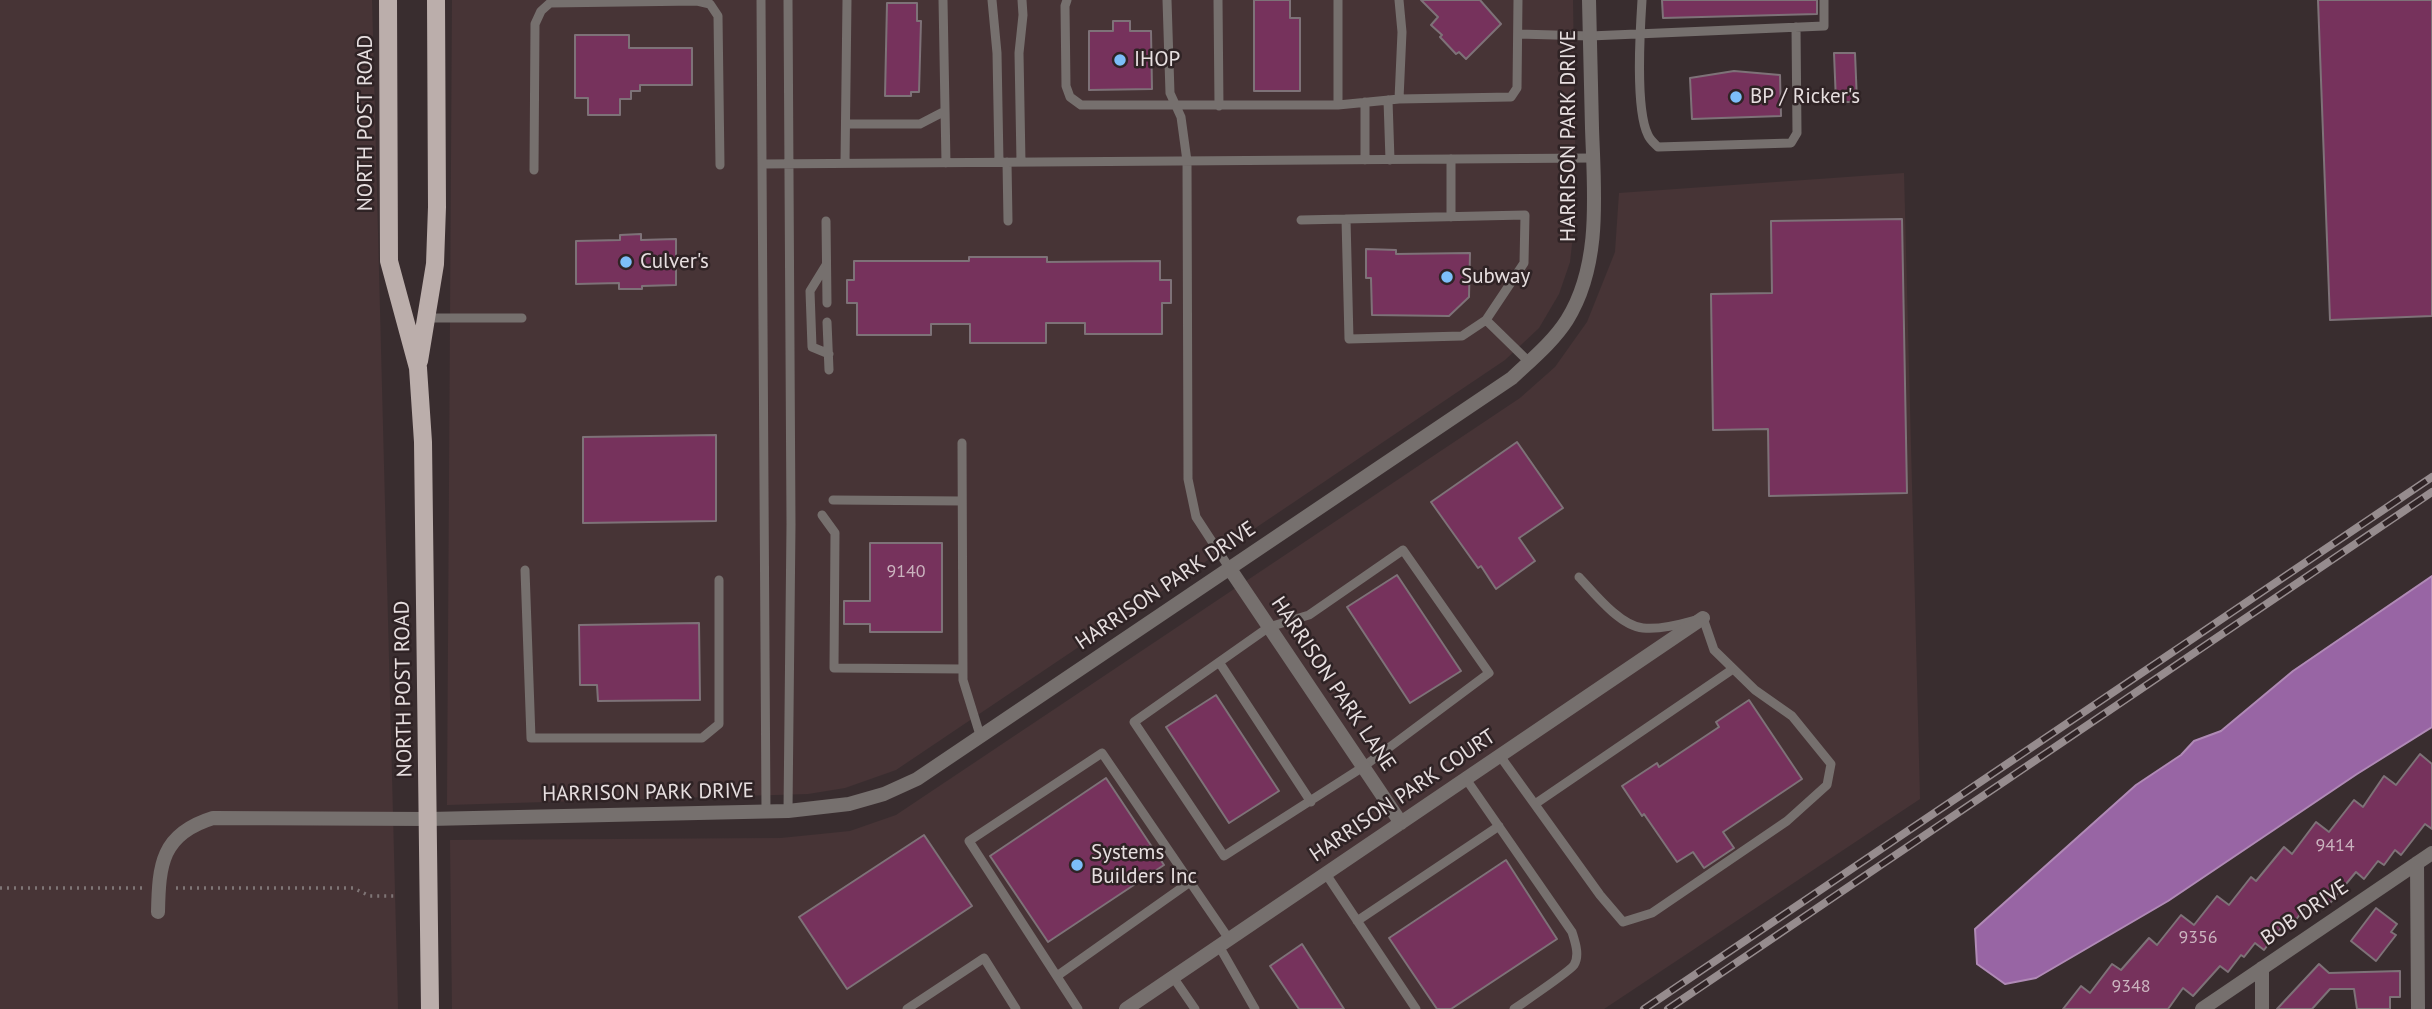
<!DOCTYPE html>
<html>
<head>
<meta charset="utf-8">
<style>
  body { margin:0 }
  canvas { display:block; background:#392d2f }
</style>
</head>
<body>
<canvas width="2432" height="1009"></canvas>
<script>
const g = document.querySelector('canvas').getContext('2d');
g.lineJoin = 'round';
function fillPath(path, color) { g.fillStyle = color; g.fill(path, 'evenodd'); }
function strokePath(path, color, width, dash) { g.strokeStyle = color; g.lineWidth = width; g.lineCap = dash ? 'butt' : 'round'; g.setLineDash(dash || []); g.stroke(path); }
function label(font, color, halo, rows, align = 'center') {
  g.font = font + ' "PT Sans",sans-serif'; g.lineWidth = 5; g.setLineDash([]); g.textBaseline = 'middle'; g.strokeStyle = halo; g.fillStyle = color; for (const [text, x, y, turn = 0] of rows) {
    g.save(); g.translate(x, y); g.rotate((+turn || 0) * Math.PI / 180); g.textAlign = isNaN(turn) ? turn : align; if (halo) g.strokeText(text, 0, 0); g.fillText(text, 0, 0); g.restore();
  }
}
fillPath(new Path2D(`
  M0,0H372L398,1009H0Z
  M452,0H1573L1576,208L1570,262L1559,294L1539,328L1505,360L896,770L845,788L808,794L447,805Z
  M1904,173L1920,799L1604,1009H452L450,840L781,838L850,831L896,815L1520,398L1555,367L1587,322L1615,252L1619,193Z`), '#473436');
const water = new Path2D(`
  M2432,576V727L2357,774L2168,901L2036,978L2005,984L1977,964L1975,929L2136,785L2181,755L2194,741L2221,731L2293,671Z`);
fillPath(water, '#9865a4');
strokePath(water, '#b08ab6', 2);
const building = new Path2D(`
  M1254,0H1290V18H1300V91H1254Z
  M1421,0H1480L1501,24L1466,59L1459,52L1456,54L1440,37L1442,35L1431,25L1438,17Z
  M1662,0H1817V14L1663,18Z
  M2318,0H2432V316L2330,320Z
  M887,3H917V21H921L919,92H911V96H885Z
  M1113,21H1130V31H1151L1152,89L1089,90V31H1113Z
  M575,35H629V48H692V85H640V91H631V99H620V115H588V98H575Z
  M1834,53H1855L1857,102H1836Z
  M1734,71L1780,75L1781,116L1692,119L1690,78Z
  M1902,219L1907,493L1769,496L1768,429L1713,430L1711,294L1772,293L1771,221Z
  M641,234V240L676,239V285L642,286V289H619V283L576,284V241L620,240V235Z
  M1366,249L1396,250V254L1470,253L1469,297L1449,316L1372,315L1371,278H1366Z
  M969,257H1047V262L1160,261V280H1171V303H1162V334H1085V323H1046V343H970V324H931V335H857V303H847V280H854V261H969Z
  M716,435V521L583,523V437Z
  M1517,442L1563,508L1519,538L1535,561L1496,589L1481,566L1478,568L1431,502Z
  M870,543H942V632H870V624H844V601H870Z
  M1397,575L1461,671L1410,703L1347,607Z
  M699,623L700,700L598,701L597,685H580L579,625Z
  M1216,695L1279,791L1229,823L1166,727Z
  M1749,700L1802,779L1723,832L1734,848L1704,868L1693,852L1677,862L1644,814L1642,816L1622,786L1657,763L1659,767L1719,727L1716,722Z
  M2420,754L2432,764V829L2425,824L2401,855L2395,850L2384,865L2378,861L2364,879L2356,872L2330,903L2320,895L2310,908L2307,905L2292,925L2287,920L2264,950L2255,943L2244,957L2241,955L2228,972L2220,966L2193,996L2183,988L2168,1009H2063L2081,986L2090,993L2112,964L2121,970L2149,938L2157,945L2181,915L2194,925L2217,896L2229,905L2251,877L2256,881L2284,847L2292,854L2316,822L2329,832L2354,800L2363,807L2384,776L2396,785Z
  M1106,778L1164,865L1048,942L990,856Z
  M924,835L972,906L847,989L799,917Z
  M1506,860L1557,939L1451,1009H1437L1389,938Z
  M2376,908L2397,924L2391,932L2396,935L2376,961L2351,941Z
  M1302,944L1344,1009H1299L1270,966Z
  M2319,964L2329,973L2400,971V997H2390V1009H2357L2354,989H2330L2312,1009H2277Z`);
fillPath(building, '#76325c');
strokePath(building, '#7e7278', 2);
strokePath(new Path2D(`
  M0,888H144
  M176,888H353L370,896H395`), '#7f7576', 3.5, [2, 5]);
strokePath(new Path2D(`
  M761,0L766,811
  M788,0L791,524L788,811
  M943,0L946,163
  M992,0L997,53L999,162
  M1067,0L1065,6L1066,86L1070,97L1081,105H1338L1399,99
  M1167,0L1170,93L1181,117L1187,161L1188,479L1196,517L1230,569
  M1218,0L1219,106
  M1338,0V105
  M1399,0L1402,32L1399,99L1511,97L1517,88L1518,0
  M1642,0C1640,31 1635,109 1648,135C1650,140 1655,144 1658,147L1791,143L1797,133L1796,27
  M1518,34L1590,36L1824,26V0
  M1388,100L1390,160
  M1365,102V160
  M846,124H920L945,111
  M1451,159V217
  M1007,162L1008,221
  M1021,162L1019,53L1023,15L1022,0
  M845,163L847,0
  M762,164L1593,158
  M534,170L535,24L541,11L550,3L697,1L710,4L718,16L720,165
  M1301,220L1346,219
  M826,221L827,303
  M826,265L810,291L812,347L829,354
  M426,318H522
  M1486,320L1462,336L1349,339L1346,219L1525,215L1524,263L1486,320L1529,362
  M827,322L829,370
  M962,443L963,680L980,735
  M833,500L962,501
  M822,515L835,533L834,668L963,669
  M1403,550L1489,673L1363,767L1224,856L1134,722L1269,627L1309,615Z
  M525,570L531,738H702L719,724V580
  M1219,662L1311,802
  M1500,756L1600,895L1623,922L1652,913L1787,821L1827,785L1831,764L1792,716L1755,690L1714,650L1703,618C1684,623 1662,630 1643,628C1620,626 1594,593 1579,577
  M1466,779L1572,932C1575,942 1580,955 1574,965C1569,972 1524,1002 1514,1009
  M1535,804L1733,669
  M1326,874L1416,1009
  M1357,921L1499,826
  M1219,946L1255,1009
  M1057,976L1190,882
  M1173,977L1195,1009
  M907,1009L984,958L1016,1009
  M1078,1009L969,841L1102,753L1229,939`), '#76706e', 9);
strokePath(new Path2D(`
  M1230,569L1401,823
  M2417,863L2418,1009
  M158,912C159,865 161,834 213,818L429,819L788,811L849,804L884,794L917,779L1512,378C1531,360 1553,342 1567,320C1602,264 1594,191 1592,128C1591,85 1590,43 1589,0
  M2262,968V1009
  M1126,1009L1703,618
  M2202,1009L2432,853`), '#76706e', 14);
strokePath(new Path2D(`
  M388,0L389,261L418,368L423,442L430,1009
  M419,361L435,264L437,207L436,0`), '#bbaeab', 18);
const rail = new Path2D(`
  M1644,1009L2432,477
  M1668,1009L2432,492`);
strokePath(rail, '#968c8e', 8);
strokePath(rail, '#2f2325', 5, [16]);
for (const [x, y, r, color] of [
  [1120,60,7,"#7cbef9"],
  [1736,97,7,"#7cbef9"],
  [626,262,7,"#7cbef9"],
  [1447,277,7,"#7cbef9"],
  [1077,865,7,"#7cbef9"]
]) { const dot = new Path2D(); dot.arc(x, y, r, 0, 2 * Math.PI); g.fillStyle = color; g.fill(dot); strokePath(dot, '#2f2325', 2.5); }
label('18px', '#cbb4bf', null, [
  ["9140",906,572],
  ["9414",2335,846],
  ["9356",2198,938],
  ["9348",2131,987]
]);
label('21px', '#e7dfe0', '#2f2325', [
  ["IHOP",1134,60],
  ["BP / Ricker's",1750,97],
  ["Culver's",640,262],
  ["Subway",1461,277],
  ["Systems",1091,853],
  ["Builders Inc",1091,877]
], 'left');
label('21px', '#e7dfe0', '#2f2325', [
  ["NORTH POST ROAD",366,123,-90],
  ["HARRISON PARK DRIVE",1569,136,-90],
  ["HARRISON PARK DRIVE",1166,586,-34],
  ["HARRISON PARK LANE",1333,684,56],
  ["NORTH POST ROAD",404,689,-91],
  ["HARRISON PARK DRIVE",648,793,-1],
  ["HARRISON PARK COURT",1403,796,-34],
  ["BOB DRIVE",2305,913,-34]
]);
</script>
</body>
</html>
